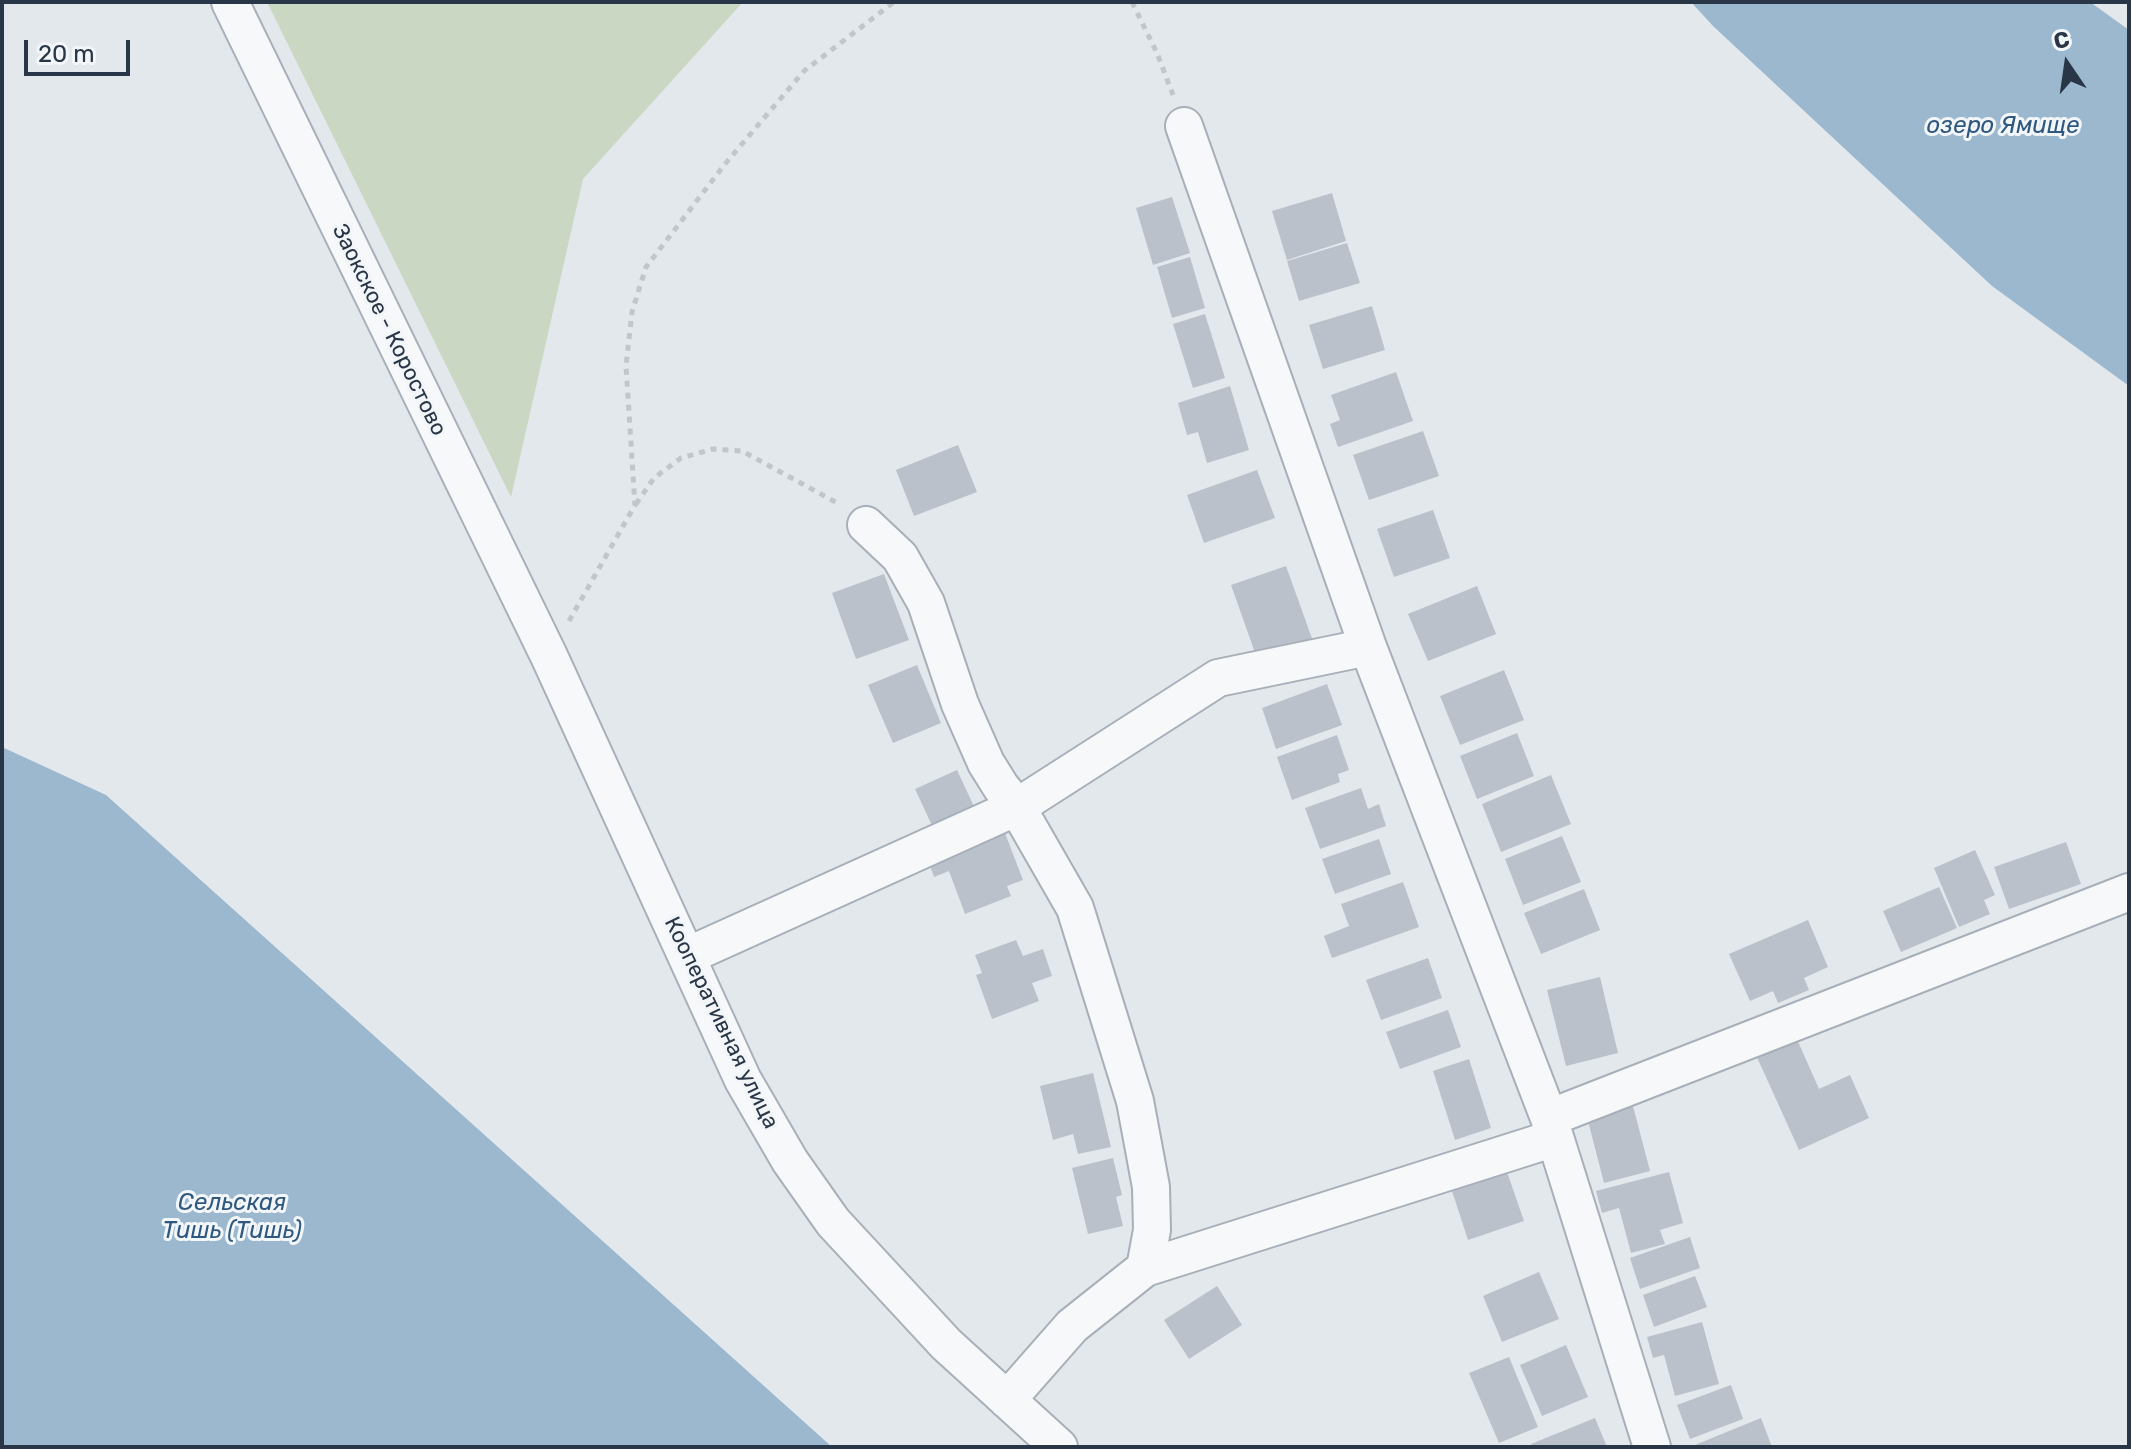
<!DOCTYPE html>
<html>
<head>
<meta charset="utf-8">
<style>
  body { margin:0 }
  #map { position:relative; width:2131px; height:1449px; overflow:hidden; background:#e3e8ed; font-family:Rubik,sans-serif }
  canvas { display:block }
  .frame { position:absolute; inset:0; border:4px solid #293647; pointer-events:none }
  .north { position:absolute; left:2027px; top:24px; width:80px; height:80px; -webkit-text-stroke:6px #f3f6f9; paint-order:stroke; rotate:347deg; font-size:22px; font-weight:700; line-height:32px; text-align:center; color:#293647 }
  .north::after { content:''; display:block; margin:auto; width:28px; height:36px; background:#293647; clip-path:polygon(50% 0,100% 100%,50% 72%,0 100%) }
  .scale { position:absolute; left:24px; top:40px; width:106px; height:36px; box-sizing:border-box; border:4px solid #293647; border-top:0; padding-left:10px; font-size:24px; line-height:28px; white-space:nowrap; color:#293647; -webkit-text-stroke:6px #f3f6f9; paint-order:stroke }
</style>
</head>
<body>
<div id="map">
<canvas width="2131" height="1449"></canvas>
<div class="frame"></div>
<div class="north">С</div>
<div class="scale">20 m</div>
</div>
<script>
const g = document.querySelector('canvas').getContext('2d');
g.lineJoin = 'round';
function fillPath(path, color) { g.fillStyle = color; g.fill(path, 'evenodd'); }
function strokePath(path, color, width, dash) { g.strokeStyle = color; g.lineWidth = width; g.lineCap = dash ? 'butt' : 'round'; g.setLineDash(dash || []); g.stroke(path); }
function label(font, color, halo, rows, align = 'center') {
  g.font = font + ' Rubik,sans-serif'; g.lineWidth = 6; g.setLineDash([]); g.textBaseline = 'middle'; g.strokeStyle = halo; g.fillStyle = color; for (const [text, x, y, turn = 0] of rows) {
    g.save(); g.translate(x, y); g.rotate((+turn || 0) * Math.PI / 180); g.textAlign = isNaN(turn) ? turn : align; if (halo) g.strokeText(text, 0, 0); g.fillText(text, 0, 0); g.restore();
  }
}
fillPath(new Path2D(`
  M267,2H743L583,179L511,497Z`), '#cad7c3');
fillPath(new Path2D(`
  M1691,2H2090L2129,30V386L1992,286L1713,26Z
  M2,747L106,795L832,1447H2Z`), '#9bb8cf');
fillPath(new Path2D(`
  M1332,193L1346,241L1287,260L1272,211Z
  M1172,197L1190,253L1153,265L1136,208Z
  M1347,243L1360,283L1299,301L1287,261Z
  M1190,257L1205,308L1172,318L1157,267Z
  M1372,306L1385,350L1323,369L1309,325Z
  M1205,314L1225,378L1193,388L1173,324Z
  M1396,372L1413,421L1338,447L1330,424L1340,420L1331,395Z
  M1230,386L1249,450L1207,463L1198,432L1187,435L1178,403Z
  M1423,431L1439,476L1369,500L1353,455Z
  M958,445L977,492L914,516L896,470Z
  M1257,470L1275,518L1204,543L1187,495Z
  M1433,510L1450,558L1394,577L1377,529Z
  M1286,566L1314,644L1259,664L1231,585Z
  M884,574L909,640L856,659L832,593Z
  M1477,586L1496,634L1428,661L1408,614Z
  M917,665L941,723L893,743L868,685Z
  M1504,670L1524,720L1460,745L1440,696Z
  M1327,684L1342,725L1276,749L1262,708Z
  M1517,733L1534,776L1477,799L1460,756Z
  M1337,735L1349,770L1338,774L1340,782L1292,800L1277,757Z
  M957,770L984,828L942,847L915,789Z
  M1551,775L1571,824L1501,852L1482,804Z
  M1361,788L1368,809L1379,804L1386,826L1320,849L1305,808Z
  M1005,833L1023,880L1007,886L1011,896L965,914L949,871L934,877L929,863Z
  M1562,836L1581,882L1523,905L1505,859Z
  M1379,839L1391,874L1335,894L1322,859Z
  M2066,842L2081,884L2009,909L1994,867Z
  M1975,850L1995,895L1984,900L1990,914L1959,927L1934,868Z
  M1403,882L1419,927L1332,958L1324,936L1349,926L1341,904Z
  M1939,887L1957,928L1901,952L1883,911Z
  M1584,889L1600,930L1541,954L1524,913Z
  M1808,920L1828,967L1804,978L1809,990L1778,1003L1773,991L1750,1001L1729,954Z
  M1016,940L1023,956L1043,949L1052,976L1032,983L1039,1001L992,1019L976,975L982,973L975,955Z
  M1428,958L1442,998L1381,1020L1366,980Z
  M1600,977L1618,1053L1566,1066L1547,990Z
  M1448,1010L1461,1047L1400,1069L1386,1032Z
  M1796,1037L1819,1089L1850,1075L1869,1118L1799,1150L1756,1055Z
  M1469,1059L1491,1128L1455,1140L1433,1071Z
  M1093,1073L1111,1147L1078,1154L1073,1134L1053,1140L1040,1086Z
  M1633,1106L1650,1171L1604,1183L1587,1117Z
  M1113,1158L1122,1195L1116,1197L1123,1226L1088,1234L1072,1168Z
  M1507,1172L1524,1221L1468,1240L1452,1191Z
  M1669,1172L1683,1223L1660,1230L1665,1244L1631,1253L1619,1208L1602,1213L1596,1191Z
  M1690,1237L1700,1268L1640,1289L1630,1258Z
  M1539,1272L1559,1319L1502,1342L1483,1296Z
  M1695,1276L1707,1307L1654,1327L1643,1295Z
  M1217,1286L1242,1325L1189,1359L1164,1320Z
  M1702,1322L1719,1384L1675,1396L1664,1355L1653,1358L1647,1337Z
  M1566,1345L1588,1397L1542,1416L1520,1365Z
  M1509,1357L1538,1427L1499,1443L1469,1373Z
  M1731,1385L1743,1419L1690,1439L1677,1405Z
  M1595,1418L1607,1447H1532L1531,1444Z
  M1761,1418L1772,1447H1690Z`), '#bac1cb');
const minor = new Path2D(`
  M230,2L549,656L743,1080L790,1161L833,1222L946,1344L1059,1447
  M1184,126L1368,647L1549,1118L1652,1447
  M866,525L900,557L926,603L960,704L986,763L1001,787L1017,807L1075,908L1135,1101L1151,1187L1152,1230L1145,1268
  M687,956L1017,807L1218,678L1368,647
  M1549,1118L2129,892
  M1007,1400L1072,1326L1145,1268L1555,1138`);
strokePath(minor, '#a7afb8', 40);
strokePath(new Path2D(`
  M1132,2L1157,53L1173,95
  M636,504L654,478L681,458L713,449L742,451L839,504
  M569,621L635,505L626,366L632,312L646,267L725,164L804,71L894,2`), '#c1c6cb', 5, [6, 6]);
strokePath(minor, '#f7f8fa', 36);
label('22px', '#293647', '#f3f6f9', [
  ["Заокское - Коростово",389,330,64],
  ["Кооперативная улица",721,1023,64]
]);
label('italic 24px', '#2e587f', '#f3f6f9', [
  ["озеро Ямище",2003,126],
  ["Сельская",232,1203],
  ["Тишь (Тишь)",232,1231]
]);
</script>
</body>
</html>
